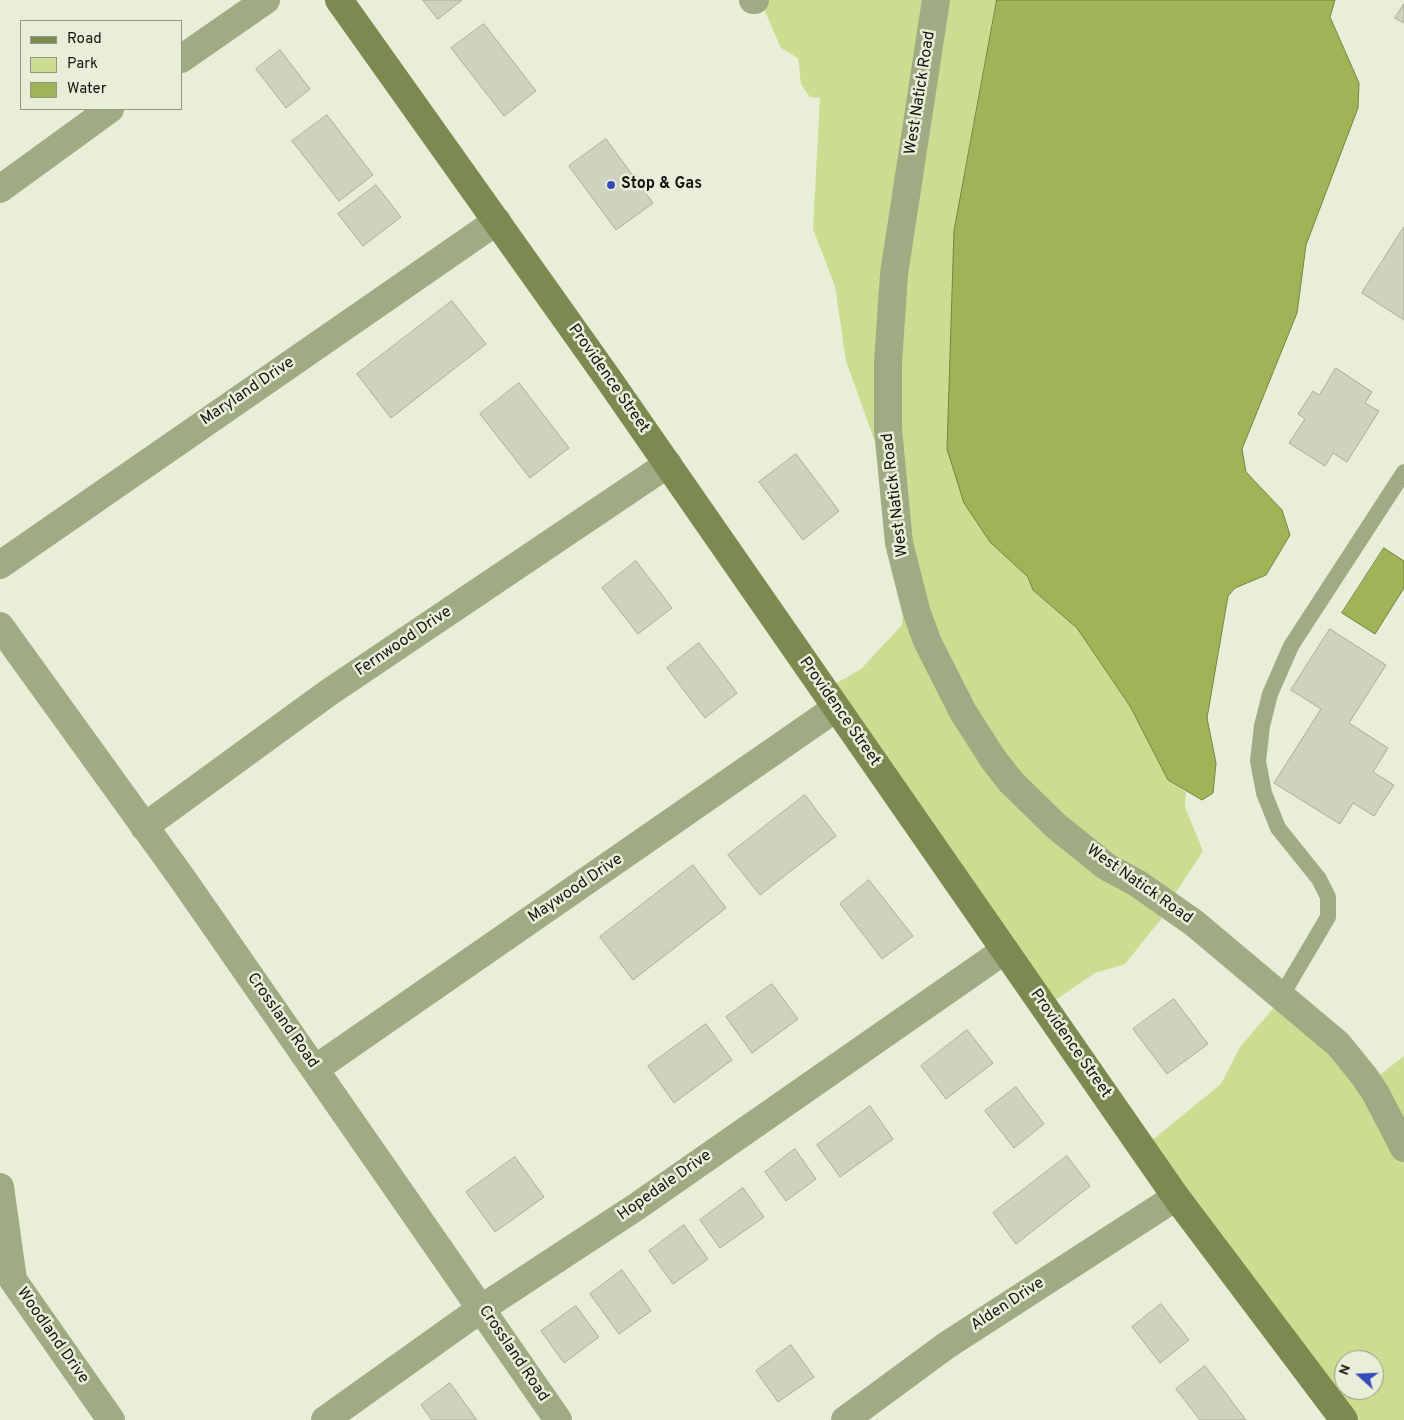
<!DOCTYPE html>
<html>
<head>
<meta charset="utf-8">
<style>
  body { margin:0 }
  #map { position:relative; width:1404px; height:1420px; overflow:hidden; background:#e8eed8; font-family:Overpass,sans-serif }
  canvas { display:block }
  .legend { position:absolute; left:20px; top:20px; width:162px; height:90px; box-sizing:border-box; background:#e8eed8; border:1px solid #939787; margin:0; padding:6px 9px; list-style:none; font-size:15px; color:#13150e }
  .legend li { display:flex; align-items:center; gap:10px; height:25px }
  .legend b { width:25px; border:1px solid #939787 }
  .north { position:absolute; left:1334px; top:1350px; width:50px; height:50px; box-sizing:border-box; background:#e8eed8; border:1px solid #939787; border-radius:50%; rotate:290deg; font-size:14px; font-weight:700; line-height:20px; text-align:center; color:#13150e }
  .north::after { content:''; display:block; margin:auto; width:18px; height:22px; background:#354bbd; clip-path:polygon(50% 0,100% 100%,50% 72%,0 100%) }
</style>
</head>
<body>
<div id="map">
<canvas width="1404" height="1420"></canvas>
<ul class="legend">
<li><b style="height:6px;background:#7c8950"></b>Road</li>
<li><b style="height:14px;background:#cbdd91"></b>Park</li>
<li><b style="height:14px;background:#9fb357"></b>Water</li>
</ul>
<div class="north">N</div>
</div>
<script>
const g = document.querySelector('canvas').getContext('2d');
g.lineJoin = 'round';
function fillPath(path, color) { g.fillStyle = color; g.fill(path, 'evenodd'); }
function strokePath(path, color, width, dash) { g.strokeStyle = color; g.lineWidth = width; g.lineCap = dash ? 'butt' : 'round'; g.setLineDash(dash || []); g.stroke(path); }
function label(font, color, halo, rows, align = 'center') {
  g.font = font + ' Overpass,sans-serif'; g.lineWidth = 5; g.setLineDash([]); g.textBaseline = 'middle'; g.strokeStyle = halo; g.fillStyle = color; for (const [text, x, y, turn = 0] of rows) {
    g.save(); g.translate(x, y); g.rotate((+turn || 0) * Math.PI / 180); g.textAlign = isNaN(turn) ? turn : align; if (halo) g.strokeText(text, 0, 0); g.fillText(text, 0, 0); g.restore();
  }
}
fillPath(new Path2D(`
  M760,0H997L954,231L964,503L990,542L1028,577L1033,590L1077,628L1130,706L1168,780L1186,792L1185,807L1203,851L1171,900L1170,908L1125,964L1095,973L1045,1007L828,688L861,669L902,625L905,594L878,450L846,361L835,286L813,229L820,98L810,97L801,84L798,58L781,48Z
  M1283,997L1377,1077L1404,1056V1420H1344L1145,1146L1221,1084L1240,1047ZM1344,1360H1374V1390H1344Z`), '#cbdd91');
const water = new Path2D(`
  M997,0H1335L1330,17L1359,83L1358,108L1306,245L1297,313L1242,449L1246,472L1282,510L1290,535L1266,575L1235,588L1228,596L1207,718L1216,763L1213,793L1202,800L1168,780L1130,706L1077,628L1033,590L1028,577L990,542L964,503L947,449L954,231Z
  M1384,548L1404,561V588L1375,634L1342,613Z`);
fillPath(water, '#9fb357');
strokePath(water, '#758441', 1);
const building = new Path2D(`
  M423,0H462L438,19Z
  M1404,4V23L1395,18Z
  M484,24L536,91L504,116L451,48Z
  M280,50L310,89L286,108L256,69Z
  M327,115L373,175L339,201L292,141Z
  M606,139L653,203L616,230L569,166Z
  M376,185L401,217L363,246L338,214Z
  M1404,227V320L1362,293Z
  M452,301L486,344L391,418L357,374Z
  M1336,368L1372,392L1365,403L1379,411L1347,462L1333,453L1325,466L1289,443L1305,419L1298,414L1313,391L1319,395Z
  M519,383L569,448L530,478L480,414Z
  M796,454L839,511L803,540L759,482Z
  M636,561L672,608L638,634L602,588Z
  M1330,629L1386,665L1349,723L1388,748L1373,772L1394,785L1374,816L1353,803L1340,824L1274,783L1321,709L1291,690Z
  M699,643L737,693L705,718L667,668Z
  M805,795L836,836L760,895L728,855Z
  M693,865L726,908L633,980L600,937Z
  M869,880L913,936L882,959L840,904Z
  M772,984L798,1019L752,1053L726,1017Z
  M1174,999L1208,1044L1167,1074L1133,1029Z
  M706,1024L732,1060L674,1103L648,1066Z
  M967,1030L993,1063L946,1099L921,1066Z
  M1016,1087L1044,1124L1014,1148L985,1111Z
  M870,1106L893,1139L840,1177L817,1145Z
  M795,1149L816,1179L786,1201L765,1172Z
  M1067,1156L1090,1186L1016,1244L993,1213Z
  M515,1157L544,1197L495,1232L466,1192Z
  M743,1188L764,1217L720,1248L700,1220Z
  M684,1225L708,1259L673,1284L649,1251Z
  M622,1270L651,1311L619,1334L590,1294Z
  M1161,1304L1189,1340L1160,1363L1132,1327Z
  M576,1306L599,1337L564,1363L541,1331Z
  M791,1345L814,1377L778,1402L756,1371Z
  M1205,1366L1246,1420H1200L1176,1389Z
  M450,1383L477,1420H432L421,1405Z`);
fillPath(building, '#cdd3be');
strokePath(building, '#a8ae99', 1);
strokePath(new Path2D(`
  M1282,995L1328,917V897L1319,879L1278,828L1264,793L1258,761L1262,726L1270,694L1291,646L1404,472`), '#a0aa83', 16);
strokePath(new Path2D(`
  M753,0H755
  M181,59L266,0
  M0,189L110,109
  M0,565L497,221
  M0,626L184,881L558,1420
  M144,827L328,693L668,464
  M315,1069L836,708
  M0,1187L13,1280L111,1420
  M325,1420L482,1308L636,1207L1005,950
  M845,1420L947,1345L1176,1197`), '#a0aa83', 28);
strokePath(new Path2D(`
  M936,0L894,274L888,363V429L899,543L916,610L927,641L963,712L993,759L1011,782L1056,826L1107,867L1137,883L1194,923L1338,1044L1364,1076L1376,1094L1404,1148`), '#a0aa83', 28);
strokePath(new Path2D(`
  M339,0L607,377L1176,1197L1344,1420`), '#7c8950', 28);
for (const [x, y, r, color] of [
  [611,185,5,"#354bbd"]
]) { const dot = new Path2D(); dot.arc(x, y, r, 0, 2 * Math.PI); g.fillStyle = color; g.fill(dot); strokePath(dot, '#e8eed8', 2); }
label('16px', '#13150e', '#e8eed8', [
  ["West Natick Road",921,93,-81],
  ["Providence Street",608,379,55],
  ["Maryland Drive",248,392,-34],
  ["West Natick Road",896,495,-97],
  ["Fernwood Drive",404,642,-34],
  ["Providence Street",839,712,55],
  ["West Natick Road",1139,885,35],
  ["Maywood Drive",576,889,-34],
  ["Crossland Road",282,1021,55],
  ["Providence Street",1070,1044,55],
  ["Hopedale Drive",665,1186,-35],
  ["Alden Drive",1008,1305,-33],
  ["Woodland Drive",52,1336,55],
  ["Crossland Road",513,1354,56]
]);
label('bold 16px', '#13150e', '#e8eed8', [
  ["Stop & Gas",621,185]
], 'left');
</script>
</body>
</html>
